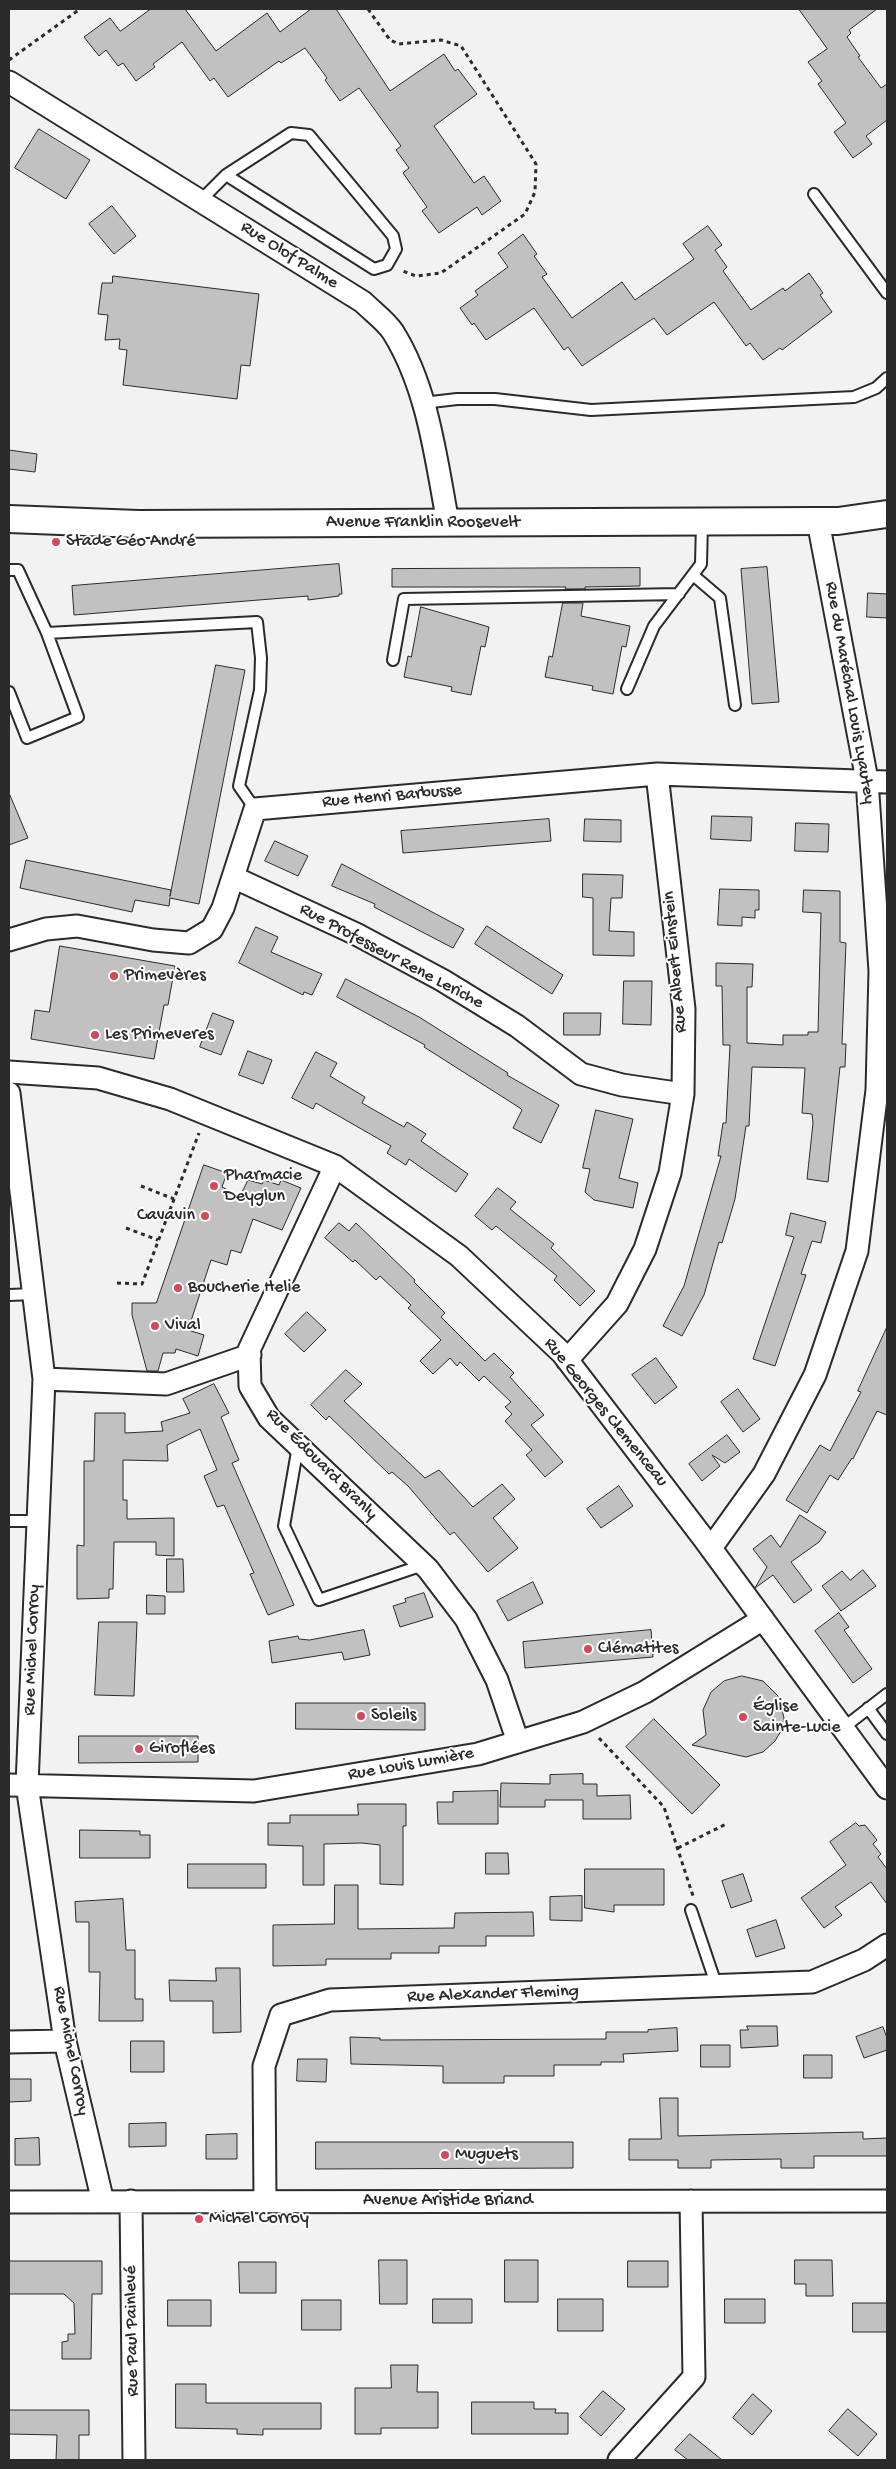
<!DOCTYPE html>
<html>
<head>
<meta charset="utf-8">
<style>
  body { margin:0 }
  #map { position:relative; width:896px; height:2469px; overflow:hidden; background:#f2f2f2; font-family:"Gochi Hand",sans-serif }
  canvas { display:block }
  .frame { position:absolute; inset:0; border:10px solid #2b2b2b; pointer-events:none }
</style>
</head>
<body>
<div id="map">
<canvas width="896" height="2469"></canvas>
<div class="frame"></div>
</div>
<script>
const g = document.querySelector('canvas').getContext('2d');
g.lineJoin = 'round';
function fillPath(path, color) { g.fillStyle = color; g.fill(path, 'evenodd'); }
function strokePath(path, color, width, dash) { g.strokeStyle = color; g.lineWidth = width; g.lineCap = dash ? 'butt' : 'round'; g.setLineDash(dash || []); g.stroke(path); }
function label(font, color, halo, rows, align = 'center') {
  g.font = font + ' "Gochi Hand",sans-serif'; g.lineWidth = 4; g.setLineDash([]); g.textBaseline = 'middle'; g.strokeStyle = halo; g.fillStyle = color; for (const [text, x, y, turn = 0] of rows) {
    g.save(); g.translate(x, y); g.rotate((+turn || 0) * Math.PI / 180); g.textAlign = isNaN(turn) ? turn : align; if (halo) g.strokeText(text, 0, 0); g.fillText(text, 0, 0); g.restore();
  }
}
const building = new Path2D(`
  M151,9H185L216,51L267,13L280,32L311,9H336L390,91L444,54L455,71L458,69L477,94L434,126L474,183L484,176L501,201L482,215L477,207L439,233L422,211L427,207L403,173L409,168L396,150L401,146L359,88L340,101L325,80L327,78L305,48L281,63L279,61L228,97L214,78L210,81L182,42L153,64L155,67L136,81L123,63L118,66L106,50L99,56L84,37L110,18L120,31Z
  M799,9H877L849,30L851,33L847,37L860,56L858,57L881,88L887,84V120L866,136L872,144L853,158L834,132L846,123L818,84L822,81L808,62L827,49Z
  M39,129L90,160L66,199L15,168Z
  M112,206L136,236L114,254L89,224Z
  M708,226L722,245L715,250L727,267L723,271L751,310L783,288L785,291L809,273L823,293L820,295L832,312L782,350L780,348L763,360L750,343L746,346L714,302L667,335L654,318L582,366L568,347L564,350L534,308L486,340L474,323L472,325L460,308L478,295L475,291L508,267L498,253L523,234L537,254L534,256L547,274L542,277L572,318L622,282L635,300L694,259L683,244Z
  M113,276L259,294L250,366L241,365L237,399L123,385L127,350L119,349L120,339L105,340L108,315L98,314L102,283H112Z
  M9,450L37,454L35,472L9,469Z
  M339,564L342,594H339V596L308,600V596L74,615L72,586Z
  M767,567L779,702L752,704L741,569Z
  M640,568V586L585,587V589H565L566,587H392V569Z
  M868,593L887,594V618L867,617Z
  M563,603H583L581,616L630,626L626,647L622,646L613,694L592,690L593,686L545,677L549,656L552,657Z
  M421,607L489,627L485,647L481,646L471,695L451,691L452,687L404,677L408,656L411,657Z
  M216,665L245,670L199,904L170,898L169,906L135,900L132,912L20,888L26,860L171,890L170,896Z
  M9,793L28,838L9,845Z
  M712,816L752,817L751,841L711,839Z
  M549,819L551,841L403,853L401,831Z
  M585,819L621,820V842L584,841Z
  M796,823L829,824L828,852L795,851Z
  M275,841L308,856L298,876L265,861Z
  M342,864L464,929L453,948L374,907L375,904L332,886Z
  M583,874L623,875L622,898H611L609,931L634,932V956L593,955V898L583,897Z
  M720,889L759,890V910H755V918L742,917V926L718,925Z
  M804,890L840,891V942L846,943L842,1044H846L845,1067H840L828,1182L807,1179L813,1123L812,1114L802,1113L805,1068L752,1067L749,1126H746L735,1199L722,1243L719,1242L704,1295L682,1336L663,1326L684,1286L721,1156H718L723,1123H726L730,1045H723L722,986H716V963L753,964L752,987H747V1043L783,1045V1035H808V1032H818L821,913L803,912Z
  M487,926L563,975L552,994L475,944Z
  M256,927L278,937L271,952L322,974L312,995L304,992L303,995L239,963Z
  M60,946L175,966L168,1005H164L154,1059L31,1039L35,1010L49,1012Z
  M346,979L419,1017L508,1073L507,1075L559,1105L541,1143L513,1128L522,1110L520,1108L424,1047L425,1045L337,997Z
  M624,981H652L651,1025L623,1024Z
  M213,1013L234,1021L221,1055L200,1047Z
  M564,1013H601L600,1035H564Z
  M248,1051L272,1060L263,1084L239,1075Z
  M316,1052L337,1063L330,1076L365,1097L362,1103L404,1127L407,1122L426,1134L421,1141L468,1174L456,1192L409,1159L406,1165L387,1153L391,1146L316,1103L313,1109L292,1098Z
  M596,1110L633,1119L619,1178L638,1183L633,1208L594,1200L585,1192L590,1169L583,1168Z
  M204,1165L227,1173L222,1187L240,1196L248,1180L262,1184L264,1180L279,1185L281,1180L301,1188L282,1230L253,1219L241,1253L231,1250L227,1265L211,1260L188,1330L204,1335L198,1356L176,1349L175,1353H163L158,1371H147L132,1315V1303H156Z
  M498,1188L516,1202L510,1209L554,1244L551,1248L595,1291L580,1306L554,1280L557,1276L496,1226L492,1230L475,1216Z
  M791,1213L826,1222L821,1243L812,1241L801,1274L806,1275L775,1366L753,1359L794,1237L786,1235Z
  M339,1223L349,1231L356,1223L415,1280L414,1282L445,1313L441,1317L485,1361L494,1353L514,1373L510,1377L544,1415L531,1425L563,1462L545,1477L526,1455L532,1450L505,1421L512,1414L505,1407L511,1402L484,1376L479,1381L460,1362L457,1366L450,1358L433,1374L420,1361L441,1340L408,1308L411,1305L380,1276L376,1280L355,1260L353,1262L325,1238Z
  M307,1312L326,1330L304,1352L285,1334Z
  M887,1327V1415L877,1411L853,1459L852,1458L838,1480L830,1475L807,1513L786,1500L820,1445L830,1451L861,1392L858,1391Z
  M656,1358L677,1387L655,1404L632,1375Z
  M346,1370L362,1384L344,1401L425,1478L439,1470L473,1507L502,1484L515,1499L493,1518L518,1548L488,1572L454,1532L450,1535L408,1486L392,1472L389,1474L329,1416L326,1420L311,1405Z
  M214,1384L229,1413L221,1417L239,1460L232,1463L294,1605L268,1615L250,1574L254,1573L224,1505L217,1507L204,1476L217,1470L200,1429L167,1445L168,1461L123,1460V1500H127V1519L174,1518V1556L156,1555V1542H114L113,1589H109V1598L77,1599V1545L84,1546V1461H94L95,1413H125V1433L163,1431L161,1422L190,1413L183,1399Z
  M738,1389L760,1419L743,1432L721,1402Z
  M727,1435L740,1452L725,1463L712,1455L720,1466L702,1481L689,1464Z
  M619,1486L633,1506L601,1528L587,1509Z
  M800,1515L826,1532L819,1542L791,1562L812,1590L794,1603L773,1575L755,1588L767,1567L753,1549L771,1535L780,1547Z
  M167,1559H183L184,1592H167Z
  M863,1570L876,1586L841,1611L822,1586L842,1571L850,1580Z
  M533,1582L543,1603L508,1621L497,1601Z
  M424,1593L433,1617L400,1627L393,1606L406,1602L405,1599Z
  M147,1595L165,1596V1614H147Z
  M839,1613L849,1627L844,1630L872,1669L853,1683L815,1631Z
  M99,1622H137L134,1696L95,1695Z
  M364,1630L370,1655L344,1660L342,1652L272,1663L269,1641L298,1636L299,1639L309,1640Z
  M651,1630L653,1657L525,1668L523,1642Z
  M742,1676L763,1681L779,1697L784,1718L781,1731L775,1741L763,1752L746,1757L692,1745L706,1735L703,1710L711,1692L724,1681Z
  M296,1703H425V1730L296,1729Z
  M654,1719L720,1785L692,1814L626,1747Z
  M79,1736H198V1762L79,1763Z
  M583,1774V1784H597V1796L630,1795L631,1819H583V1800H545V1807H500L501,1783L550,1784V1775Z
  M498,1791V1824H438L437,1802H453V1792Z
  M358,1804H406V1826H403V1885L380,1884V1845L362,1843L324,1844V1885H303V1846L268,1845V1823H290V1815H358Z
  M856,1823L859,1826L865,1825L877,1840L873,1844L881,1854L878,1857L887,1869V1904L871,1882L835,1907L842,1915L824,1928L801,1898L846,1865L830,1842Z
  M80,1830L140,1831V1835H150V1858H80Z
  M486,1853H508L509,1874H486Z
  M188,1864H266V1888H188Z
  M585,1869H664V1905H614V1912L585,1908Z
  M743,1874L752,1901L731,1908L722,1881Z
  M335,1885H358V1929L454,1928L455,1913L533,1912L534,1936H486V1946H439V1953H391V1959H326V1965L273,1966V1925L334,1924Z
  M582,1896V1921L550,1920V1897Z
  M123,1899L126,1950H135V1999H143V2021H99L100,1972H89V1922H76L75,1902Z
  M776,1920L785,1948L756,1957L747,1930Z
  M216,1968H240L241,2032L213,2033V2001H170L169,1980L216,1981Z
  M747,2026H777L778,2046L741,2048L740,2030H748Z
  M883,2027L887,2038V2050L864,2058L856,2037Z
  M677,2028L678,2051L623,2054L624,2062H601V2065H554V2076H504V2083H443V2066L351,2064L350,2037L380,2038V2040L606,2039V2032H648V2030Z
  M131,2041H164V2072H131Z
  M701,2045H730V2067H701Z
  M804,2055H832V2078H804Z
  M298,2059H327L326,2082L297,2081Z
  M9,2079H31V2101L9,2102Z
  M660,2098H678V2136L863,2132V2139L887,2138V2156H814V2168H781V2159L711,2160V2168H678V2160H629V2139H661Z
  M166,2123V2146L129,2147V2124Z
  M237,2134V2159H206V2135Z
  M39,2138L40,2165H15V2139Z
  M316,2142H573V2168L316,2169Z
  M379,2260H407V2304H380Z
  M505,2260H538V2302H505Z
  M795,2260H832L833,2296H806V2284H795Z
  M9,2261H102V2294H92L91,2359H62V2342L68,2341V2334H75L74,2303L64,2294H9Z
  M628,2261H668V2287H628Z
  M239,2262H276V2293H240Z
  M433,2299H472V2323H433Z
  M558,2299H603V2331H558Z
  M725,2299H765V2323H725Z
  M168,2300H211V2326H168Z
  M302,2300H341V2330H302Z
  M853,2303H887V2332H853Z
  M391,2365H418L417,2392H438V2428H381V2434H355V2388H391Z
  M176,2384H206V2403H321V2429H263V2435L237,2434V2429L176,2428Z
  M603,2391L625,2409L601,2436L580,2417Z
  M753,2394L772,2411L752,2435L733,2418Z
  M472,2402H534V2409H556L555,2413H568V2434H472Z
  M848,2409L877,2434L858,2456L829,2431Z
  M9,2410H89V2435H79V2460H56L57,2435L9,2434Z
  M690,2434L722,2460H688L675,2450Z`);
fillPath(building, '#c1c1c1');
strokePath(building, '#2b2b2b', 1);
const service = new Path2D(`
  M814,194L887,293
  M200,201L226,175L291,133L309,135L393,236L396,249L387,265L374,269L226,175
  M423,403L457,399H495L591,410L854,397L876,388L887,378
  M9,570H18L47,633L257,622L261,658L260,690L239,786L255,809
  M693,575L720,598L735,705
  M393,660L404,599L679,594
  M627,689L654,626L701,564L702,523
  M9,692L27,738L78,717L47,633
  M9,1295L34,1294
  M298,1446L284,1526L319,1600L423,1565
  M9,1521H38
  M868,1708L887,1734
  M843,1728L887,1694
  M691,1910L717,1987`);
const minor = new Path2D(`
  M9,82L363,302C373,312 386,321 393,332C428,388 436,459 448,523
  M233,877L356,934L442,980L517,1026L581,1074L622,1085L683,1094
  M9,940L46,929L77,926L153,940L189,943L212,929L223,908L255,809L657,774L887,782
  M9,1072L98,1078L170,1099L335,1166L459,1256L562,1353L704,1539L887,1788
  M9,1093L44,1379L27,1785L65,2041L103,2202
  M335,1166L249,1350L250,1386L269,1418L428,1569L466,1619L497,1680L518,1742
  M567,1360L617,1304L645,1249L670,1173L683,1094L684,1009L657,774
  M44,1379L166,1384L250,1355
  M711,1548L764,1474L815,1375L857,1251L877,1090L880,971L867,780L818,521
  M9,1785L254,1791L478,1754L583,1722L645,1692L763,1619
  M9,2042L65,2041
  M131,2201L134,2460
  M265,2201L264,2066L281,2015L330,2000L812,1982L864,1960L887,1945
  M9,2202L887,2201
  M619,2460L694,2377L691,2201`);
const tertiary = new Path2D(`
  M9,519L138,524L818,521H838L887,514`);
strokePath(service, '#2b2b2b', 14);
strokePath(minor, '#2b2b2b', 25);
strokePath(tertiary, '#2b2b2b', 30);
strokePath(new Path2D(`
  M368,9L390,40L399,44L441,40L461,46L536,164L535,192L525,214L441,273L416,276L400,270
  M9,60L80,9
  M141,1186L174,1199
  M126,1228L158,1240
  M117,1283L142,1284L199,1133
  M599,1738L664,1807L693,1896
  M678,1848L728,1823`), '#2b2b2b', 3, [4, 4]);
strokePath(service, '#fff', 10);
strokePath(minor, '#fff', 21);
strokePath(tertiary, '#fff', 26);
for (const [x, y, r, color] of [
  [56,542,5,"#d1495b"],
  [114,976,5,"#d1495b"],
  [95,1035,5,"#d1495b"],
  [214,1186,5,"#d1495b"],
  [205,1216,5,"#d1495b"],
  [178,1288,5,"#d1495b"],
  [155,1326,5,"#d1495b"],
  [588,1649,5,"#d1495b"],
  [361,1716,5,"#d1495b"],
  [743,1717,5,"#d1495b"],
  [139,1749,5,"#d1495b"],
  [445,2155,5,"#d1495b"],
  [199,2219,5,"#d1495b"]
]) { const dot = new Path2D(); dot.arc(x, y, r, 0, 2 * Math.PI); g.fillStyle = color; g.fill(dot); strokePath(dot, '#fff', 2); }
label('18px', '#2b2b2b', '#fff', [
  ["Rue Olof Palme",289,256,32],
  ["Avenue Franklin Roosevelt",423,523],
  ["Rue du Maréchal Louis Lyautey",849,693,80],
  ["Rue Henri Barbusse",392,797,-5],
  ["Rue Professeur Rene Leriche",391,957,28],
  ["Rue Albert Einstein",676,962,-95],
  ["Rue Georges Clemenceau",605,1413,51],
  ["Rue Édouard Branly",321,1465,45],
  ["Rue Michel Corroy",33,1650,-88],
  ["Rue Louis Lumière",411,1765,-10],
  ["Rue Alexander Fleming",493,1995,-2],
  ["Rue Michel Corroy",70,2051,79],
  ["Avenue Aristide Briand",448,2201],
  ["Rue Paul Painlevé",133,2331,-91]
]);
label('18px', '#2b2b2b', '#fff', [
  ["Stade Géo André",66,542],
  ["Primevères",124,976],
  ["Les Primeveres",105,1035],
  ["Pharmacie",224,1176],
  ["Deyglun",224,1197],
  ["Cavavin",195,1216,"right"],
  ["Boucherie Helie",188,1288],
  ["Vival",165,1326],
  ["Clématites",598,1649],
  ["Église",753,1707],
  ["Sainte-Lucie",753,1728],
  ["Soleils",371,1716],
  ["Giroflées",149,1749],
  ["Muguets",455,2155],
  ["Michel Corroy",209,2219]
], 'left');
</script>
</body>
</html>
